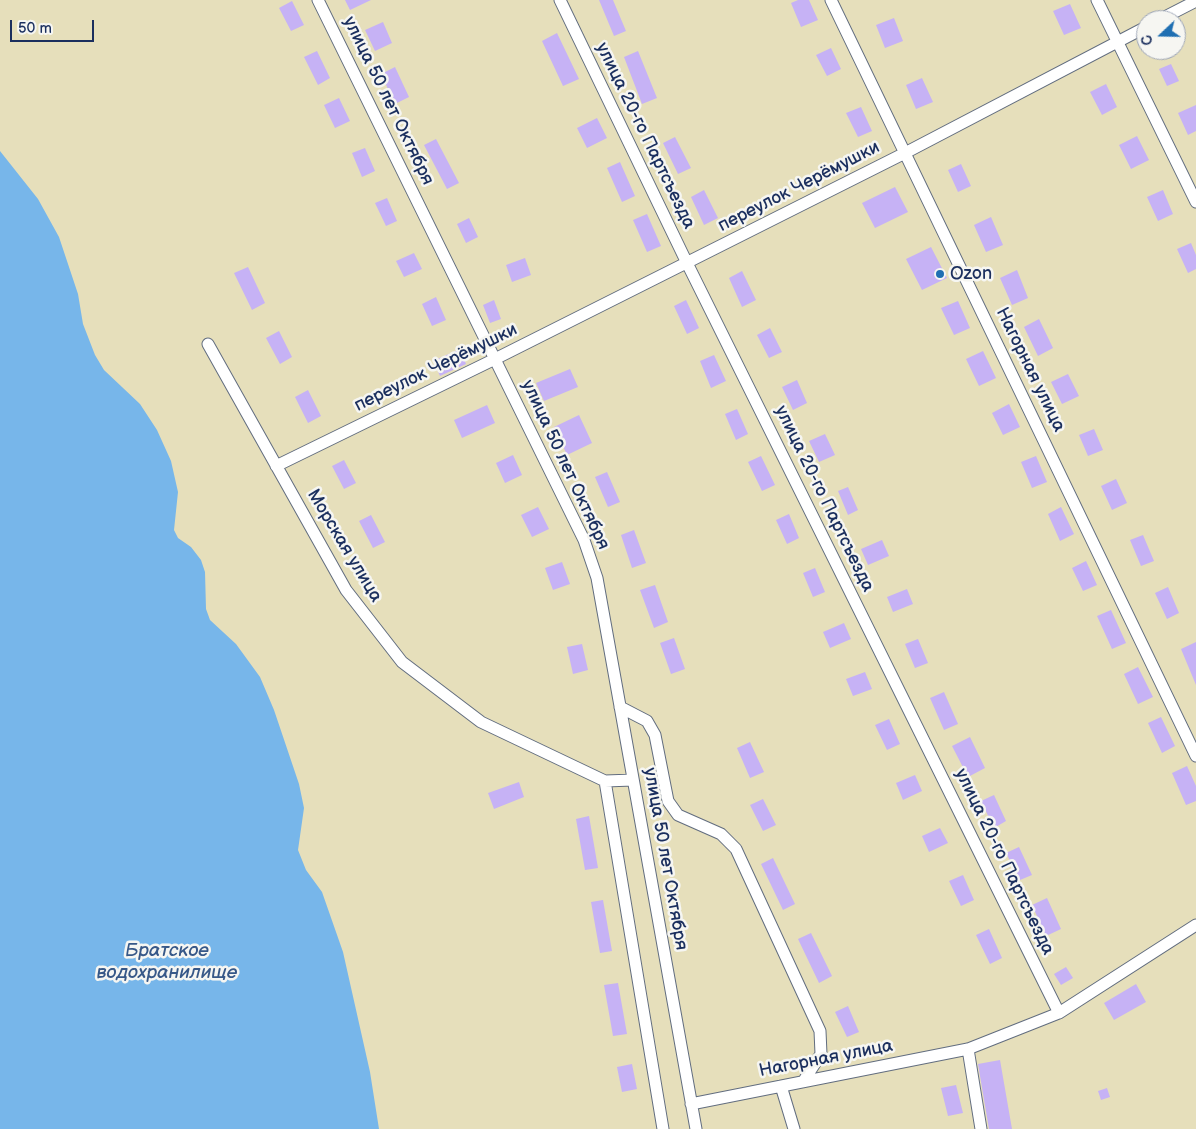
<!DOCTYPE html>
<html>
<head>
<meta charset="utf-8">
<style>
  body { margin:0 }
  #map { position:relative; width:1196px; height:1129px; overflow:hidden; background:#e6dfbb; font-family:"Balsamiq Sans",sans-serif }
  canvas { display:block }
  .north { position:absolute; left:1136px; top:10px; width:50px; height:50px; box-sizing:border-box; background:#f6f6f2; border:1px solid #9ea6b7; border-radius:50%; rotate:249deg; font-size:14px; font-weight:700; line-height:20px; text-align:center; color:#1b2f5e }
  .north::after { content:''; display:block; margin:auto; width:18px; height:22px; background:#1f6fb2; clip-path:polygon(50% 0,100% 100%,50% 72%,0 100%) }
  .scale { position:absolute; left:10px; top:20px; width:84px; height:22px; box-sizing:border-box; border:2px solid #1b2f5e; border-top:0; padding-left:6px; font-size:15px; line-height:18px; white-space:nowrap; color:#1b2f5e; -webkit-text-stroke:4px #f6f6f2; paint-order:stroke }
</style>
</head>
<body>
<div id="map">
<canvas width="1196" height="1129"></canvas>
<div class="north">С</div>
<div class="scale">50 m</div>
</div>
<script>
const g = document.querySelector('canvas').getContext('2d');
g.lineJoin = 'round';
function fillPath(path, color) { g.fillStyle = color; g.fill(path, 'evenodd'); }
function strokePath(path, color, width, dash) { g.strokeStyle = color; g.lineWidth = width; g.lineCap = dash ? 'butt' : 'round'; g.setLineDash(dash || []); g.stroke(path); }
function label(font, color, halo, rows, align = 'center') {
  g.font = font + ' "Balsamiq Sans",sans-serif'; g.lineWidth = 5; g.setLineDash([]); g.textBaseline = 'middle'; g.strokeStyle = halo; g.fillStyle = color; for (const [text, x, y, turn = 0] of rows) {
    g.save(); g.translate(x, y); g.rotate((+turn || 0) * Math.PI / 180); g.textAlign = isNaN(turn) ? turn : align; if (halo) g.strokeText(text, 0, 0); g.fillText(text, 0, 0); g.restore();
  }
}
fillPath(new Path2D(`
  M0,151L38,199L59,237L78,294L83,324L95,355L104,370L140,404L157,430L171,461L178,492L174,530L178,538L191,547L201,560L205,572L206,609L210,620L236,644L260,677L274,710L299,784L304,808L298,850L306,870L322,892L343,952L370,1072L379,1129H0Z`), '#77b6ea');
fillPath(new Path2D(`
  M345,0H371L350,10Z
  M599,0H613L626,31L614,36Z
  M798,0H809L818,20L801,27L791,3Z
  M292,1L304,25L291,31L279,8Z
  M1070,4L1081,28L1064,35L1053,11Z
  M894,18L903,41L885,48L876,25Z
  M383,22L392,43L375,51L365,30Z
  M557,33L579,79L563,86L542,41Z
  M831,48L841,69L827,76L816,55Z
  M317,51L330,78L318,85L304,57Z
  M638,51L657,98L642,104L624,57Z
  M1171,64L1179,81L1167,86L1159,69Z
  M395,67L409,97L395,104L381,74Z
  M922,78L933,102L916,109L906,85Z
  M1106,84L1117,107L1102,115L1090,92Z
  M339,98L350,121L335,128L324,105Z
  M1196,105V131L1188,135L1178,113Z
  M861,107L872,131L858,137L846,113Z
  M597,118L607,138L587,148L577,128Z
  M1137,136L1149,160L1131,169L1119,145Z
  M675,137L691,168L678,174L663,143Z
  M436,139L459,183L447,189L424,145Z
  M365,148L375,171L362,177L352,153Z
  M620,162L635,196L622,202L607,168Z
  M961,164L971,186L958,192L948,170Z
  M895,187L908,212L875,228L862,203Z
  M704,190L718,218L704,225L691,197Z
  M1163,190L1173,214L1158,221L1147,197Z
  M387,198L397,221L386,226L375,203Z
  M647,214L661,246L647,252L633,220Z
  M991,217L1003,245L986,252L974,225Z
  M469,218L478,237L466,243L457,224Z
  M1191,243L1196,255V269L1188,273L1177,249Z
  M931,247L947,278L922,290L906,259Z
  M414,253L422,269L404,277L396,261Z
  M525,258L531,275L512,282L506,265Z
  M248,267L265,303L252,310L234,273Z
  M1017,270L1028,298L1012,305L1000,278Z
  M742,271L756,300L742,307L729,278Z
  M436,297L446,320L432,326L422,304Z
  M494,300L501,319L490,323L483,305Z
  M686,300L699,328L687,334L674,306Z
  M958,301L970,328L954,335L941,308Z
  M1039,319L1053,348L1038,356L1024,327Z
  M770,328L782,352L769,358L757,335Z
  M279,331L292,357L280,364L266,338Z
  M460,349L466,364L440,376L433,361Z
  M983,351L996,378L979,386L966,359Z
  M714,355L726,381L711,388L700,361Z
  M570,369L578,387L544,401L536,383Z
  M1068,374L1079,396L1062,404L1051,382Z
  M797,380L807,403L793,410L782,387Z
  M308,390L321,416L308,423L295,397Z
  M1009,404L1020,427L1003,435L992,413Z
  M487,405L495,423L462,438L454,420Z
  M737,409L748,434L736,440L725,414Z
  M579,415L592,443L567,455L554,427Z
  M1094,429L1103,450L1088,456L1079,435Z
  M825,434L835,455L819,462L809,441Z
  M513,455L522,475L505,483L496,463Z
  M761,456L775,485L762,491L748,462Z
  M1036,456L1047,482L1032,488L1021,462Z
  M344,460L356,483L344,489L332,466Z
  M607,472L620,502L608,507L595,477Z
  M1116,479L1127,503L1112,510L1101,486Z
  M848,487L858,510L848,515L838,491Z
  M538,507L549,529L532,537L521,515Z
  M1061,507L1074,534L1060,541L1048,514Z
  M789,514L799,538L787,544L776,520Z
  M371,515L385,542L373,548L359,521Z
  M634,530L646,563L632,568L621,535Z
  M1143,535L1154,561L1141,566L1130,540Z
  M882,540L889,556L868,565L861,549Z
  M1086,561L1097,585L1083,591L1072,568Z
  M562,562L570,584L553,590L545,568Z
  M815,568L825,592L813,597L803,573Z
  M655,585L668,622L654,628L640,590Z
  M1168,587L1179,613L1167,619L1155,593Z
  M907,589L913,604L893,612L887,597Z
  M1111,610L1126,643L1112,649L1097,616Z
  M844,623L851,639L830,648L823,632Z
  M674,638L685,669L671,674L660,643Z
  M918,639L928,663L915,668L905,644Z
  M1196,642V685L1181,649Z
  M582,644L588,670L573,674L567,647Z
  M1138,667L1153,697L1138,704L1124,674Z
  M865,672L872,689L853,696L846,679Z
  M944,692L958,724L944,730L930,698Z
  M1161,717L1175,746L1162,753L1148,723Z
  M889,719L900,744L887,750L875,725Z
  M970,737L985,768L968,777L952,746Z
  M750,742L764,772L750,778L737,748Z
  M1187,766L1196,786V801L1186,805L1172,773Z
  M915,775L922,791L903,800L896,783Z
  M519,782L524,797L494,809L488,793Z
  M994,795L1006,821L994,828L981,801Z
  M763,799L776,825L763,831L750,805Z
  M589,816L598,868L585,870L576,819Z
  M940,828L948,843L929,852L922,836Z
  M1019,847L1032,875L1020,880L1006,853Z
  M773,858L795,904L783,910L761,864Z
  M963,875L974,900L961,906L949,881Z
  M1047,898L1061,929L1046,936L1032,905Z
  M603,900L612,951L600,953L591,902Z
  M989,929L1002,958L990,964L976,935Z
  M811,933L832,976L819,983L798,939Z
  M1066,967L1073,978L1061,985L1054,974Z
  M618,983L627,1034L613,1036L604,985Z
  M1136,984L1146,1002L1114,1020L1104,1003Z
  M848,1006L859,1032L847,1037L835,1012Z
  M1000,1060L1012,1129H989L978,1064Z
  M632,1064L637,1089L622,1092L617,1067Z
  M956,1085L963,1113L948,1116L941,1088Z
  M1107,1088L1110,1097L1101,1100L1098,1091Z`), '#c6b2f5');
const minor = new Path2D(`
  M318,0L584,540L597,578L696,1129
  M560,0L687,263L1059,1013
  M831,0L1196,756
  M1097,0L1196,202
  M1159,20L1196,1
  M208,344L346,590L402,662L481,722L605,781L633,780
  M276,466L495,359L905,153L1146,27
  M620,707L647,721L655,735L668,801L678,815L721,834L736,849L820,1031L821,1054L803,1082
  M605,781L663,1129
  M968,1049L981,1129
  M781,1086L794,1129
  M691,1104L968,1049L1059,1013L1196,925`);
strokePath(minor, '#626d7f', 13);
strokePath(minor, '#fff', 11);
for (const [x, y, r, color] of [
  [940,274,5,"#1f6fb2"]
]) { const dot = new Path2D(); dot.arc(x, y, r, 0, 2 * Math.PI); g.fillStyle = color; g.fill(dot); strokePath(dot, '#f6f6f2', 2); }
label('18px', '#1b2f5e', '#f6f6f2', [
  ["улица 50 лет Октября",388,101,64],
  ["улица 20-го Партсъезда",645,136,64],
  ["переулок Черёмушки",799,187,-27],
  ["переулок Черёмушки",436,368,-26],
  ["Нагорная улица",1030,370,64],
  ["улица 50 лет Октября",565,465,65],
  ["улица 20-го Партсъезда",824,499,64],
  ["Морская улица",344,546,59],
  ["улица 50 лет Октября",665,859,80],
  ["улица 20-го Партсъезда",1004,862,64],
  ["Нагорная улица",826,1059,-11]
]);
label('18px', '#1b2f5e', '#f6f6f2', [
  ["Ozon",950,274]
], 'left');
label('italic 19px', '#375888', '#f6f6f2', [
  ["Братское",167,951],
  ["водохранилище",167,973]
]);
</script>
</body>
</html>
